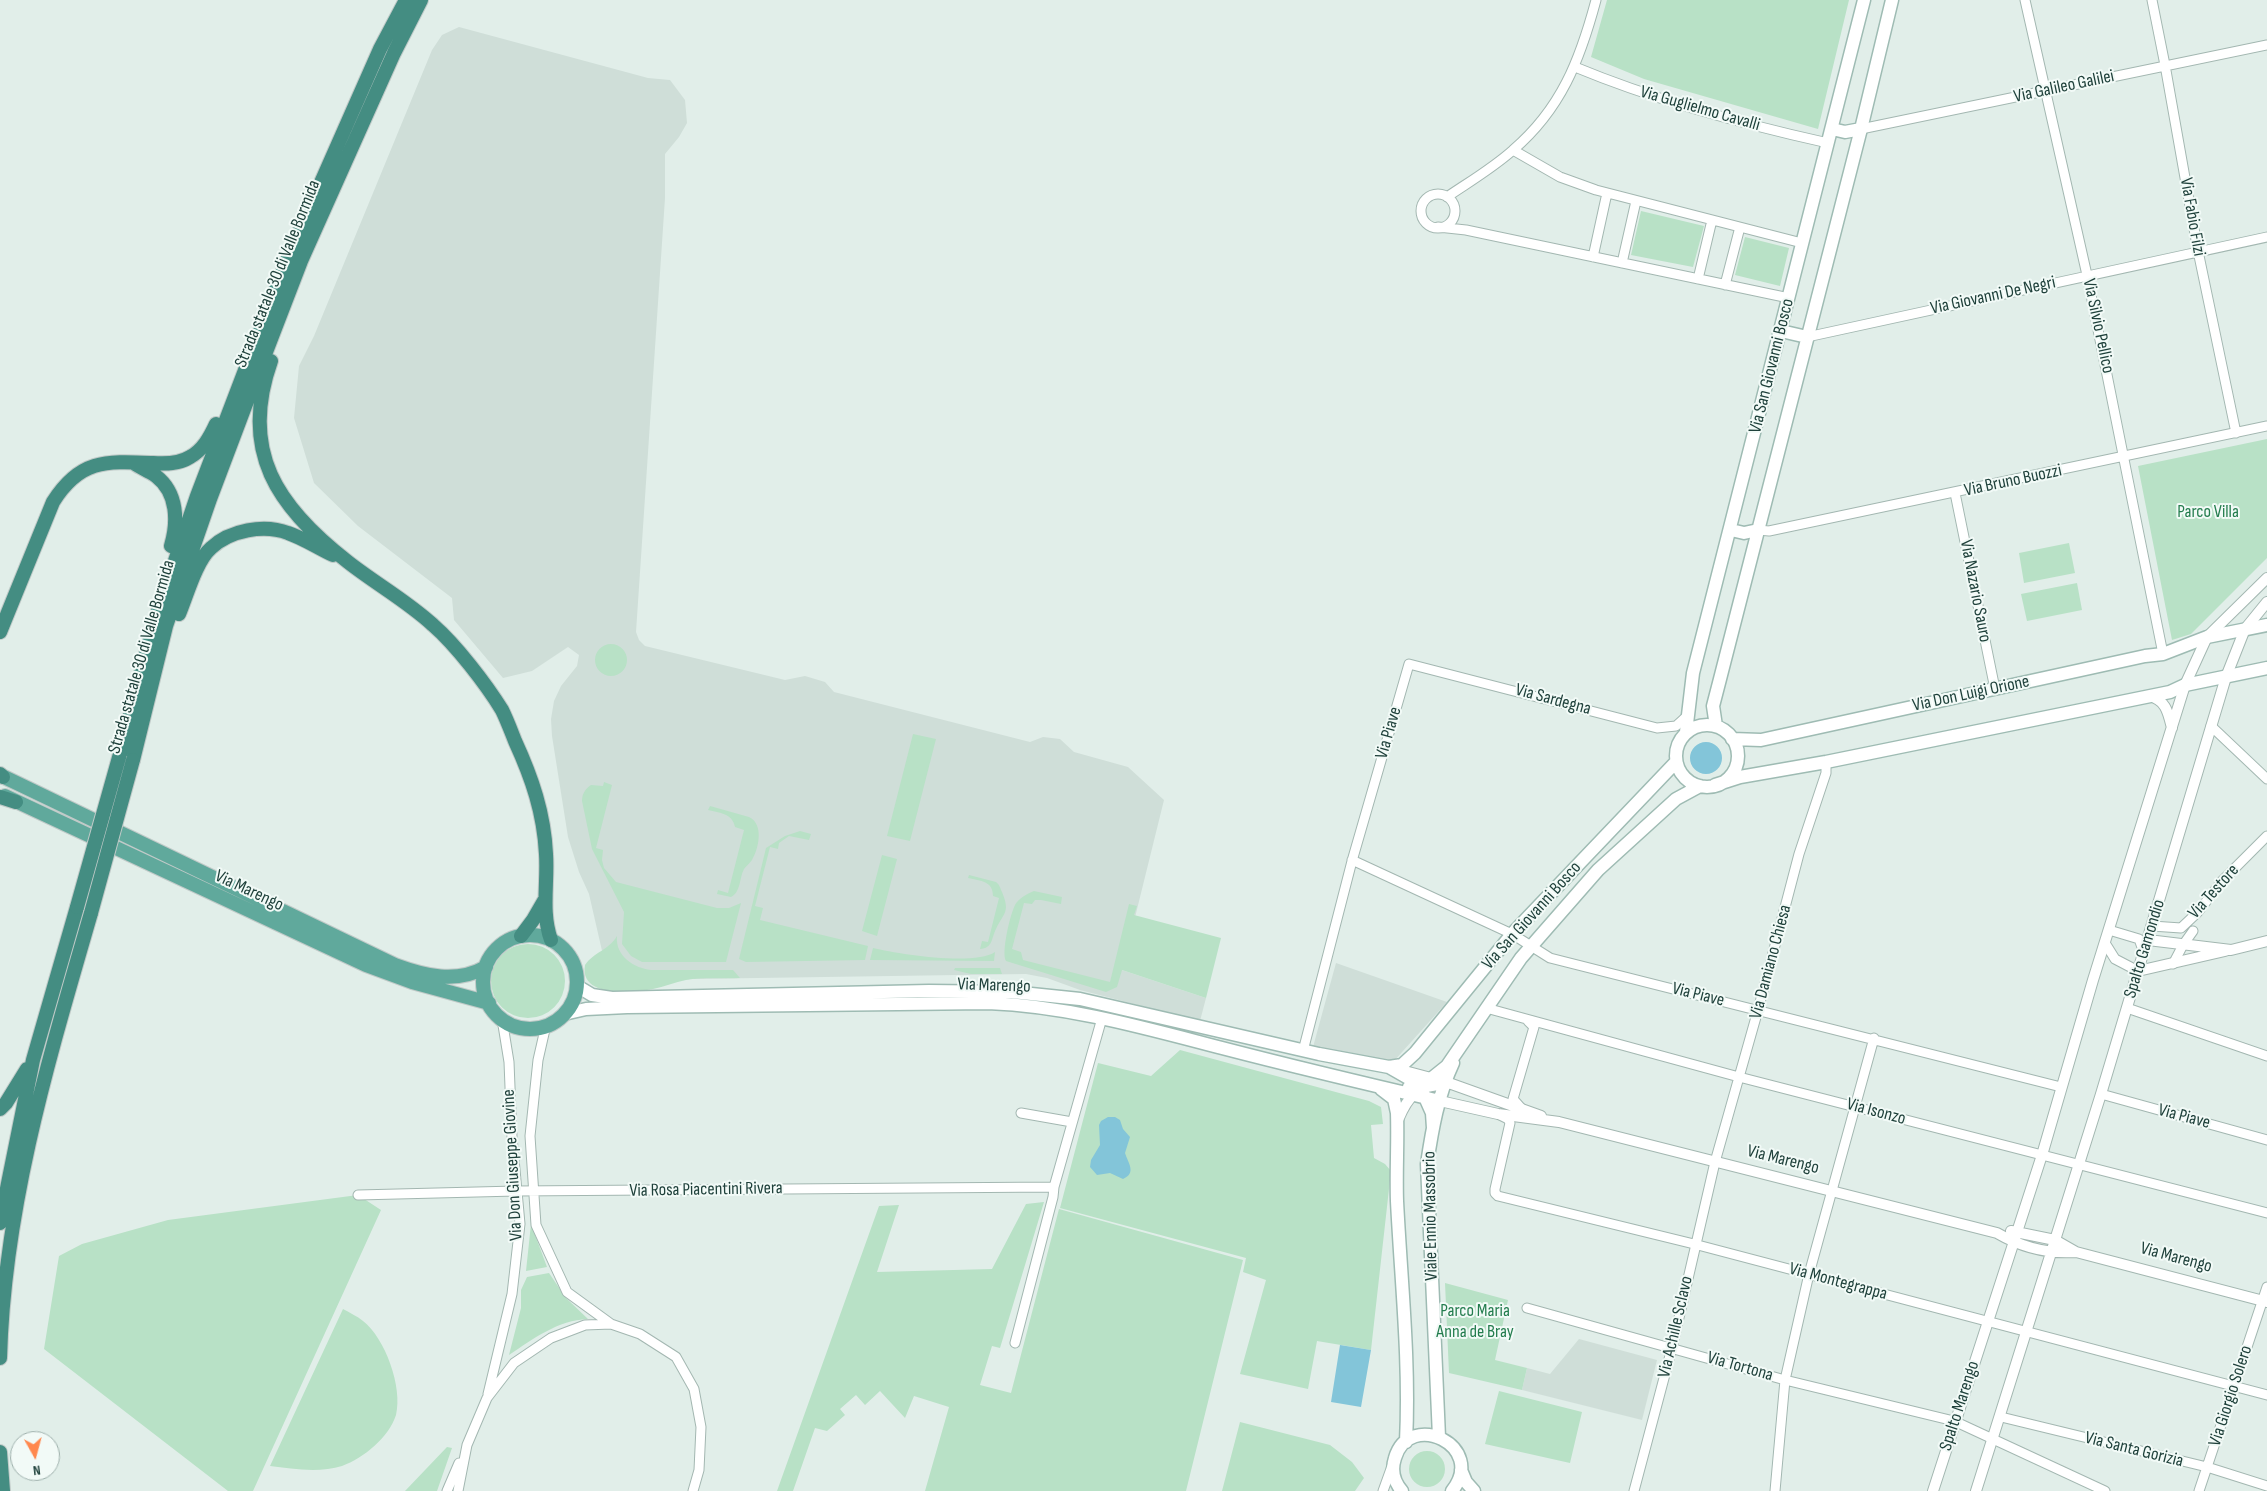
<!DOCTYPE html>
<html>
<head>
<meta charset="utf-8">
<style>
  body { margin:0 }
  #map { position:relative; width:2267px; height:1491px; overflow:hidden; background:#e1eee9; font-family:"Sofia Sans Condensed",sans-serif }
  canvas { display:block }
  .north { position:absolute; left:10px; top:1431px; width:50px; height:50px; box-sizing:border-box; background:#f2faf7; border:1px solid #9eb0ac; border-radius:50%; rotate:173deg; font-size:14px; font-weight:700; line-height:20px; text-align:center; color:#1f413b }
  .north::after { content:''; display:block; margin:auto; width:18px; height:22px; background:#ff884e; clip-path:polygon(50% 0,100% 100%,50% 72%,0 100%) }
</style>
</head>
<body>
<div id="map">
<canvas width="2267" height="1491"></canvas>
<div class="north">N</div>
</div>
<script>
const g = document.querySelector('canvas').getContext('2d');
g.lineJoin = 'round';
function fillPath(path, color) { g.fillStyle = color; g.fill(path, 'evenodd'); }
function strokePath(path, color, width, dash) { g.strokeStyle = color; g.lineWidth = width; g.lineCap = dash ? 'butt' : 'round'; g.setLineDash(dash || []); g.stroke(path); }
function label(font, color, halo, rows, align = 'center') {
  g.font = font + ' "Sofia Sans Condensed",sans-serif'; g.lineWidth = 4; g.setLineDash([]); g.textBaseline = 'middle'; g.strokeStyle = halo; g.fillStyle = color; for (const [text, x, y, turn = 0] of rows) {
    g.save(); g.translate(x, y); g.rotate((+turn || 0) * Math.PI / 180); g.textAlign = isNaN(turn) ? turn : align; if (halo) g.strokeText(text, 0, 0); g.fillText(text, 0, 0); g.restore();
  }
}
fillPath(new Path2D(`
  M459,27L648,78L670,80L685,100L687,123L679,137L665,154V198L636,632L639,640L645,646L785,680L805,676L825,682L834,692L1030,742L1043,737L1060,739L1074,752L1128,767L1164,800L1122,970L1206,998L1200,1021L1080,990L1047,978L1026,974L690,979L611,990L589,894L579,872L568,837L552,736L551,719L554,701L561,686L577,666L579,655L568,647L532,671L503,678L454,620L452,598L358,526L314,483L294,418L299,366L314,336L432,50L442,35Z
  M1336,963L1447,1002L1394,1061L1387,1062L1313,1047Z
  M1579,1339L1657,1360L1642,1420L1522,1390L1527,1368L1550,1374Z`), '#cfded8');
fillPath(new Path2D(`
  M1607,0H1849L1818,129L1644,79L1591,57Z
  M1641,211L1704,226L1693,267L1631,255Z
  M1745,237L1789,248L1780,286L1735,275Z
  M2267,439V558L2191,634L2172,640L2138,466Z
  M2069,543L2075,573L2024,583L2019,553Z
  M2077,583L2082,610L2027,621L2021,594Z
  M595 660a16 16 0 1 1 32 0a16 16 0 1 1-32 0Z
  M913,734L936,739L910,841L887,836Z
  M604,782L612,785L596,848L603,850L602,860L604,868L616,882L717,908H729L741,903L726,962H642L631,956L622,944L624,912L592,849L582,801C582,794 585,789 591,785L603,786Z
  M710,806L749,817C764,824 759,848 752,860C749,864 746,866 744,869C739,879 741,892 731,897L717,894L718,890L728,893L744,830L735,827C732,813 720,813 708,810Z
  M800,831L811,834L809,840L789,836L779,843L778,849L770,847L755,906L763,908L760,920L868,946L865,960L746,962L739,959L766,848L785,836Z
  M882,855L897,859L877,936L862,931Z
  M969,875L996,882C1000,885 1000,888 1002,892C1010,912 1005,911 996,929C991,939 993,948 980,949L982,941L988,942L999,898L993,896C993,881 981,881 968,878Z
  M1034,891L1062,897L1061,904L1041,900H1035L1032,904L1024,903L1012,949L1021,952L1023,960L1110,982L1129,904L1137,906L1134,915L1221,938L1206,998L1122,970L1117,987L1106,992L1006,961C1001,953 1010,915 1015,905C1018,899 1028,893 1034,891Z
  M617,936C615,956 634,968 651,970H733L740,978C723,979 703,977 686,980C675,982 664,987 653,989C633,993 579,998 585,965C594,952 609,950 617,936Z
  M491 981a37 37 0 1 1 74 0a37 37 0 1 1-74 0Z
  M873,948C898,954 974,966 995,952L994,961L870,960Z
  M955,968H1000L1002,974H971L954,970Z
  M1180,1050L1369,1101L1381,1107L1383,1124L1371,1125L1374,1158L1385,1164L1391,1171L1371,1350L1317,1341L1308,1389L1240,1374L1266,1280L1243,1272L1246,1258L1060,1208L1098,1063L1151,1076Z
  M358,1195L381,1210L253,1491H228L44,1349L59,1256L82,1244L168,1220Z
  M1044,1202L1000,1348L992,1346L980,1385L1011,1393L1059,1209L1243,1260L1186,1491H925L949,1407L914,1396L905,1418L880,1391L865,1405L856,1395L840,1409L845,1415L827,1431L815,1428L793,1491H777L879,1206L899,1205L877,1272L992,1269L1026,1204Z
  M531,1224L547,1267L526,1271Z
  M549,1273L566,1298L588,1319C558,1320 533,1339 509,1355L521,1308V1290L527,1277Z
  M1445,1283L1508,1300L1495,1360L1527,1368L1522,1390L1449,1373Z
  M343,1309C350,1313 357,1316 363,1321C385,1338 403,1387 396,1415C389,1437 364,1458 342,1466C320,1473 292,1469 270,1466Z
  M1499,1391L1582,1412L1570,1463L1485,1444Z
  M1240,1422L1330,1445L1352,1462L1364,1478L1355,1491H1222Z
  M447,1447L452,1448L437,1491H405Z
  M1409 1469a18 18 0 1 1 36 0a18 18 0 1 1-36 0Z`), '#b8e1c6');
fillPath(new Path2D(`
  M1690 758a16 16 0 1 1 32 0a16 16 0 1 1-32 0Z
  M1108,1117H1115L1120,1120L1123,1129L1130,1137L1125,1153C1128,1163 1137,1173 1123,1179L1110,1173L1097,1175L1090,1167L1091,1160L1100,1145L1099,1125L1101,1121Z
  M1340,1345L1371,1350L1361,1407L1331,1402Z`), '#83c5d9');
const minor = new Path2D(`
  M2025,0L2087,275L2163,654
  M2152,0L2165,65L2198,251L2236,433
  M1575,67C1657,101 1742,124 1828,143
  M1861,129L2267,45
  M1513,150L1560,177L1596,190L1802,243
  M1421 211a17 17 0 1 1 34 0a17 17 0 1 1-34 0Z
  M1447,197C1469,182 1493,168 1513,150C1561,109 1580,60 1596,0
  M1438,227L1466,230L1789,298
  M1593,257L1607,193
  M1622,263L1636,201
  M1698,279L1712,220
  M1725,285L1740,227
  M1807,337L2267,237
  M1955,493L1995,689
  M1758,530L1769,531L2267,426
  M2211,726L2267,779
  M1352,860L1512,934L1550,958L2061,1087
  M2152,926L2181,928L2198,912L2222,881L2267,836
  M2109,930L2139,939L2144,953
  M2105,943L2115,959L2138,971
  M2173,964L2183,945L2193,931
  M1486,1008L1739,1077L2267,1213
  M2127,1008L2267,1056
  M546,1025L538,1060L530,1136L536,1225L567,1292L611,1324
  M1303,1051L1352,861L1409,664L1657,728L1676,726L1687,716
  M2101,1094L2267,1140
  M1521,1108L1513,1099L1534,1027L1528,1021
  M1021,1113L1072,1122
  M1500,1115L1508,1119L1510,1123L1495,1189V1193L1498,1196L1694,1244L2267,1395
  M358,1195L516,1191L1054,1187
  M1527,1308L1785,1380L1954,1421L2105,1491
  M1015,1343L1053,1197L1054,1187L1102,1018
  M488,1394L512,1294L520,1224L512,1137L509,1062L502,1019
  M2001,1417L2207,1467L2267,1486
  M447,1491L459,1463
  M458,1491L467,1445L487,1398L514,1363L551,1338L585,1325L611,1324L640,1334L676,1357L694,1389L701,1427L699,1470L693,1491
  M1383,1491L1392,1466
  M1634,1491L1672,1348L1715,1162L1758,1010L1799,854L1826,773V762
  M1775,1491L1785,1380L1809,1274L1874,1038
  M2199,1491L2267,1287`);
const tertiary = new Path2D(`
  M2149,696C2166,700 2168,712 2172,728
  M2148,940L2231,950L2267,941
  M2138,971L2225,951
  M1401,1070L1446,1082L1541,1116
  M1440,1101L1498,1114L1559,1122L1997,1233C2021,1247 2049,1254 2076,1252
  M1398,1120C1408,1096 1418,1084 1446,1085
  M2011,1231L2055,1240L2076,1252L2267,1302
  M1933,1491L2042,1155L2093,980L2185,685L2207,637L2267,578
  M1976,1491L2101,1094L2226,677L2245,629L2267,602`);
const secondary = new Path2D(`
  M1832,129L1845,132L1861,129
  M1781,331L1807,337
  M1731,530L1744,533L1758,530
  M1676 756a31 31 0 1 1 62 0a31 31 0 1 1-62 0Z
  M1716,726L1713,706L1720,679L1861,129L1892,0
  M1686,732L1693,673L1864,0
  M1732,739L1761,740L2145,656L2163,654L2207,637L2267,625
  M1715,785L1740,777L1826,762L2170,692L2185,685L2267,668
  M577,986L592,995L612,998L929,991L1012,992L1080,999L1319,1054L1389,1067L1410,1079L1424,1095L1432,1113L1433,1128
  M564,1014L586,1009L627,1007L988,1003C1068,1006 1145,1028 1222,1048C1295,1067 1367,1084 1440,1101
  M1389,1067L1402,1065L1415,1053L1512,934L1676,762
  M1409,1087L1432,1078L1447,1066L1521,958L1598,870L1676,799L1700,786
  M1381,1089L1394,1099L1397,1113C1398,1142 1396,1172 1397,1201C1401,1281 1410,1361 1406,1442
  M1439,1437L1427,1164C1432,1130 1438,1095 1453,1063
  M1461,1470L1466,1482L1474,1491
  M1402,1491C1394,1482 1391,1470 1395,1458C1409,1409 1488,1446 1452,1491`);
const primary = new Path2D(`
  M0,775L395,965C425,976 456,984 486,967
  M5,796L366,965L412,982L489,1003
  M483 982a47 47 0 1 1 94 0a47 47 0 1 1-94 0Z`);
const trunk = new Path2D(`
  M271,361C239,451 277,507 348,562C376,584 407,601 433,625C456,645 486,684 502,710C507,720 511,731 515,741C532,778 544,813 546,854C548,883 541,912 551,940
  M135,464C141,468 149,471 156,476C178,493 178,522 171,546
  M179,614C187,595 196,561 211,548C230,530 264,524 288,533C303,538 318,548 333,555
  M0,632L53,502C80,459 106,461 153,463C166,464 179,464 190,457C203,450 210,437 216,424
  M120,754L154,623L197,496L289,255L380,49L406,0
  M133,760L166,626L210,499L244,409L301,261L394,53L421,0
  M0,774L3,777
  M0,797L16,802
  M521,936L533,920L544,901
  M0,1109L6,1103L27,1069
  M0,1223L33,1060L77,907
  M0,1358C4,1206 49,1058 91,913
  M0,1452L3,1491`);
strokePath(minor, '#a3b7b1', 11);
strokePath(tertiary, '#a3b7b1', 12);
strokePath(secondary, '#9ebbb3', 15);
strokePath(primary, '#c0cac8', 16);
strokePath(trunk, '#c0cac8', 16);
strokePath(minor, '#fff', 9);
strokePath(tertiary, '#fff', 10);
strokePath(secondary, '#fff', 12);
strokePath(primary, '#60a99c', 14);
strokePath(trunk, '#448d82', 14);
const trunkBridge = new Path2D(`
  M77,907L120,754
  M91,913L133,760`);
strokePath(trunkBridge, '#c0cac8', 16, []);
strokePath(trunkBridge, '#448d82', 14);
label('18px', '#1f413b', '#f2faf7', [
  ["Via Galileo Galilei",2064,87,-12],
  ["Via Guglielmo Cavalli",1700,109,16],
  ["Via Fabio Filzi",2192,217,80],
  ["Strada statale 30 di Valle Bormida",278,274,-68],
  ["Via Giovanni De Negri",1993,296,-12],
  ["Via Silvio Pellico",2098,326,78],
  ["Via San Giovanni Bosco",1772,366,-76],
  ["Via Bruno Buozzi",2013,481,-12],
  ["Via Nazario Sauro",1975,591,79],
  ["Strada statale 30 di Valle Bormida",142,657,-74],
  ["Via Don Luigi Orione",1971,694,-12],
  ["Via Sardegna",1553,700,15],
  ["Via Piave",1389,733,-74],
  ["Via Marengo",249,891,25],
  ["Via Testore",2214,892,-48],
  ["Via San Giovanni Bosco",1532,916,-48],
  ["Spalto Gamondio",2145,949,-73],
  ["Via Damiano Chiesa",1771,962,-75],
  ["Via Marengo",994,986,2],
  ["Via Piave",1698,995,14],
  ["Via Isonzo",1876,1112,15],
  ["Via Piave",2184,1117,15],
  ["Via Marengo",1783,1160,14],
  ["Via Don Giuseppe Giovine",513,1165,-93],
  ["Via Rosa Piacentini Rivera",706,1190,-1],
  ["Viale Ennio Massobrio",1431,1216,-91],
  ["Via Marengo",2176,1258,15],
  ["Via Montegrappa",1838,1282,15],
  ["Via Achille Sclavo",1676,1327,-77],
  ["Via Tortona",1740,1367,16],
  ["Via Giorgio Solero",2231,1396,-72],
  ["Spalto Marengo",1960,1406,-72],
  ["Via Santa Gorizia",2134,1450,14]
]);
label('18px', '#247d4e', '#f2faf7', [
  ["Parco Villa",2208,512],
  ["Parco Maria",1475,1311],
  ["Anna de Bray",1475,1332]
]);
</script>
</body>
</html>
